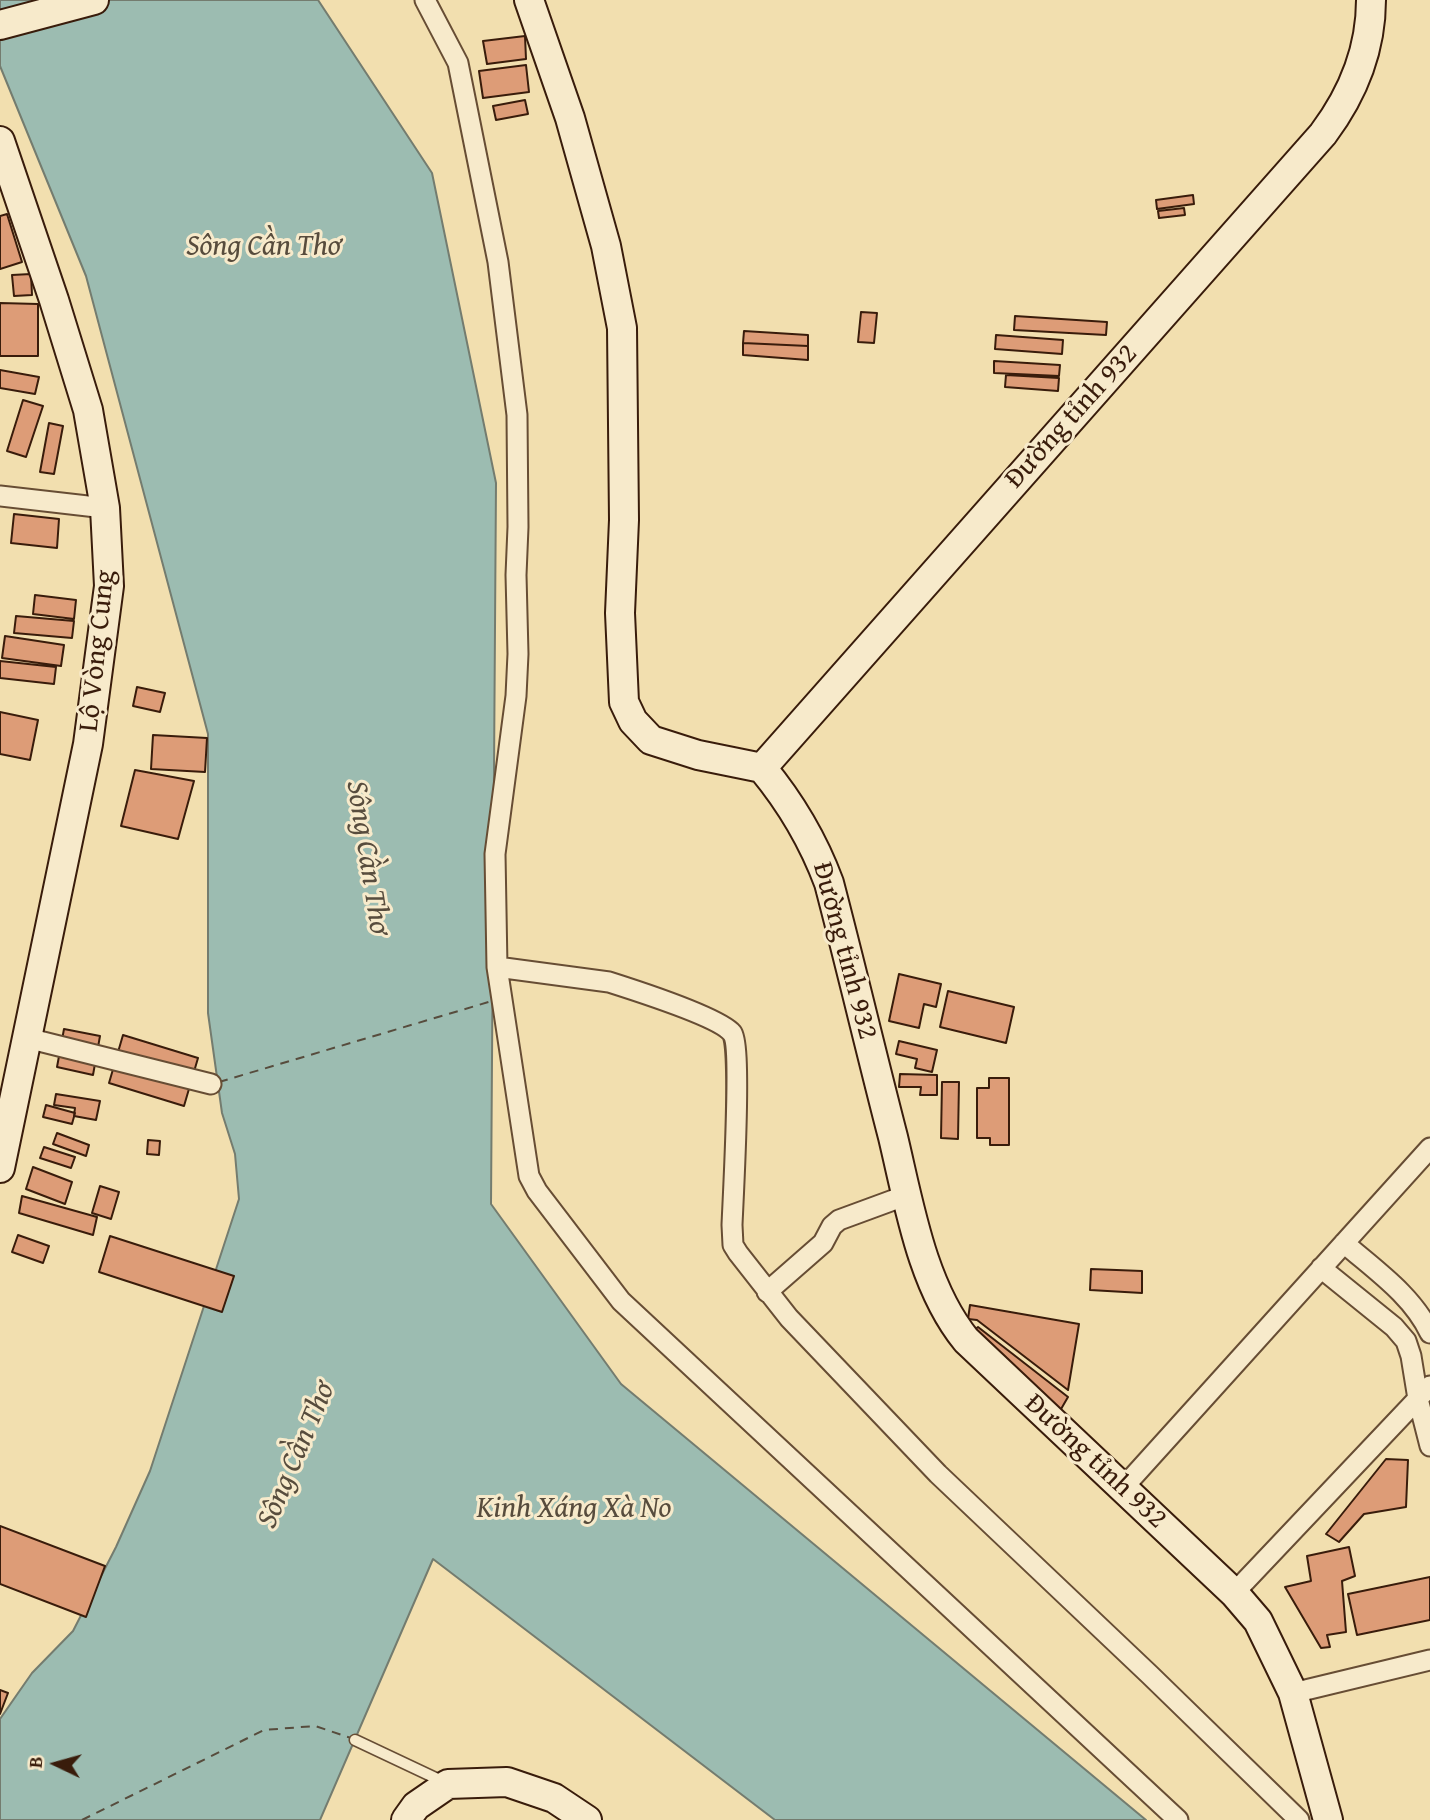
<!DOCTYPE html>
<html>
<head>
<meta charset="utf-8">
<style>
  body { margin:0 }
  #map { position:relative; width:1430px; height:1820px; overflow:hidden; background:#f2dfaf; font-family:"Gentium Book Plus",serif }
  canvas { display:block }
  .north { position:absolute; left:21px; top:1729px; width:70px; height:70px; -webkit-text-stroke:5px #f7eacb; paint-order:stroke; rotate:275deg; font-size:19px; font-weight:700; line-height:28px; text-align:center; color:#391c0b }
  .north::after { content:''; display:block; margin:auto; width:24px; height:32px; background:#391c0b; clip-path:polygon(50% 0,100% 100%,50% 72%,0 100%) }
</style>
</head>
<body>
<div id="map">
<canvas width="1430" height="1820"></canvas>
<div class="north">B</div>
</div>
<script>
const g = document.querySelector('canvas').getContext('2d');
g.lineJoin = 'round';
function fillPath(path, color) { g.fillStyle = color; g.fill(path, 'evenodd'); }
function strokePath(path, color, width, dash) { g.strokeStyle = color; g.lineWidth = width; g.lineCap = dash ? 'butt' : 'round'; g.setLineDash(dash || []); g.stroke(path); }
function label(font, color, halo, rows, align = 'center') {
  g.font = font + ' "Gentium Book Plus",serif'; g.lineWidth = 6; g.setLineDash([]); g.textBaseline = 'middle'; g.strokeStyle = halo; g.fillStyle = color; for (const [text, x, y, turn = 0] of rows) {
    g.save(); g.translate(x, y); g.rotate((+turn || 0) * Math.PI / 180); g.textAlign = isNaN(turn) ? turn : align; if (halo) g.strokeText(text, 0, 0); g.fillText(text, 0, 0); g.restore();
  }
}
const water = new Path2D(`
  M0,0H318L432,173L496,483L491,1204L621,1384L1146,1820H775L433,1559L320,1820H0V1719L32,1673L73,1631L116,1547L150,1471L239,1199L235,1154L222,1113L208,1013V734L86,276L0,66Z`);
fillPath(water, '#9cbcb1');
strokePath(water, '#747c6f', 2);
strokePath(new Path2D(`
  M219,1082L492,1001
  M82,1820L264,1730L315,1726L351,1738`), '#574c3d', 2, [9, 7]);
const building = new Path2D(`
  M525,36L526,59L487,64L483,41Z
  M526,65L529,92L483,98L479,71Z
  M525,100L528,114L496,120L493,106Z
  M1193,195L1194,204L1157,209L1156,200Z
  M1184,208L1185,215L1159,218L1158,211Z
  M7,214L22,262L0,269V216Z
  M31,274L32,295L14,296L12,275Z
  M0,303L38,304V356H0Z
  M861,312L877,313L874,343L858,342Z
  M1015,316L1107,322L1106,335L1014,330Z
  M744,331L808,335V346L743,343Z
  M996,335L1063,340L1062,354L995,349Z
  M743,343L808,346V360L743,355Z
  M994,361L1060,365L1059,376L994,373Z
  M0,370L39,377L35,394L0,388Z
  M1006,375L1059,378L1058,391L1005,387Z
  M23,400L43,406L26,457L7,451Z
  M49,423L63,426L54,474L40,472Z
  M14,514L59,519L57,548L11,543Z
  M35,595L76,600L74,619L33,614Z
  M16,616L74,621L72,638L14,633Z
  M5,636L64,645L61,666L2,658Z
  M0,661L56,667L54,684L0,678Z
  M137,687L165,693L160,712L133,706Z
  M0,712L38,720L30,760L0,754Z
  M153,735L207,738L205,772L151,769Z
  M135,770L194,781L178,839L121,826Z
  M899,974L941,984L936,1007L924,1004L919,1028L889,1021Z
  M948,991L1014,1007L1006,1043L940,1027Z
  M64,1029L100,1036L93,1075L57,1067Z
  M123,1035L198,1058L184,1106L109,1083Z
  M899,1041L937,1050L932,1072L915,1068L917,1059L896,1054Z
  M900,1074L937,1075V1095H920L921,1087H899Z
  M989,1078H1009V1145H990V1138H977V1088H989Z
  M942,1082H959L958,1139L941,1138Z
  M56,1094L100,1101L96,1120L74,1116L75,1108L54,1105Z
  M46,1105L75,1113L72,1124L43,1117Z
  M57,1133L89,1145L86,1156L53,1144Z
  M148,1140L160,1141L159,1155L147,1154Z
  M44,1147L75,1157L71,1168L40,1158Z
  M33,1167L72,1182L65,1204L26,1189Z
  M100,1186L119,1192L111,1219L92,1213Z
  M22,1196L97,1217L93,1235L19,1213Z
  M18,1235L49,1246L43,1263L12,1252Z
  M110,1236L234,1276L222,1312L99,1272Z
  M1091,1269L1142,1271V1293L1090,1290Z
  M970,1305L1079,1324L1068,1390L977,1320L968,1319Z
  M978,1327L1068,1397L1057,1416L969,1334Z
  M1386,1459L1408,1460L1406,1507L1364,1514L1339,1542L1326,1534Z
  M0,1526L105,1566L86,1617L0,1584Z
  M1349,1547L1355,1576L1342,1581L1346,1632L1327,1635L1330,1647L1321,1648L1285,1587L1311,1581L1307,1556Z
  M1430,1577V1620L1357,1635L1348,1594Z
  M0,1690L8,1693L0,1714Z`);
fillPath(building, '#dd9c77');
strokePath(building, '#391c0b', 2);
const lane = new Path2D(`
  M355,1740L444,1782`);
const street = new Path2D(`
  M425,0L458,63L498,262L517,415L518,527L516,575L518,654L516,696L495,854L497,967L529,1176L537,1191L621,1301L1178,1820
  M0,496L105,508
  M497,967L609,982C631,989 719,1017 732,1033C742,1045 733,1199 732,1225L733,1245L738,1253L789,1318L938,1474L1150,1675L1299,1820
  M27,1038L211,1084
  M1344,1243C1375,1270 1412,1295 1430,1333
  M1321,1268L1394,1327L1406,1341L1411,1356L1418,1399L1430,1446
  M767,1292L823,1243L832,1226L839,1220L907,1195
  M1122,1489L1430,1148
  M1234,1593L1430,1386
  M1293,1693L1430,1660`);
const secondary = new Path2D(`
  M529,0L570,118L606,246L622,328L624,520L620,613L624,702L633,721L651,740L698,755L762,768
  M0,25L94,0
  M0,141L54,300L88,410L105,508L109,586L88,744L0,1168
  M406,1820L416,1806L448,1784L507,1782L554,1798L587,1820
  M1328,1820L1293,1693L1258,1621L1234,1593L966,1340C922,1286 909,1204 893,1137C871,1052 851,967 829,883C813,840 791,803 762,768L1323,134C1353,94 1371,51 1371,0`);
strokePath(lane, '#674d34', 13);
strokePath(street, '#674d34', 23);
strokePath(secondary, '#391c0b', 32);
strokePath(lane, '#f7eacb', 10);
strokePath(street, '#f7eacb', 19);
strokePath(secondary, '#f7eacb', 28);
label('28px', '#391c0b', '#f7eacb', [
  ["Đường tỉnh 932",1072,417,-48],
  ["Lộ Vòng Cung",98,651,-84],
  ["Đường tỉnh 932",844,951,75],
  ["Đường tỉnh 932",1095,1462,43]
]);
label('italic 30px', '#574c3d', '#f7eacb', [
  ["Sông Cần Thơ",264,247],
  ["Sông Cần Thơ",367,858,81],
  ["Sông Cần Thơ",297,1455,-67],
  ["Kinh Xáng Xà No",574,1509]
]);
</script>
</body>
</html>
